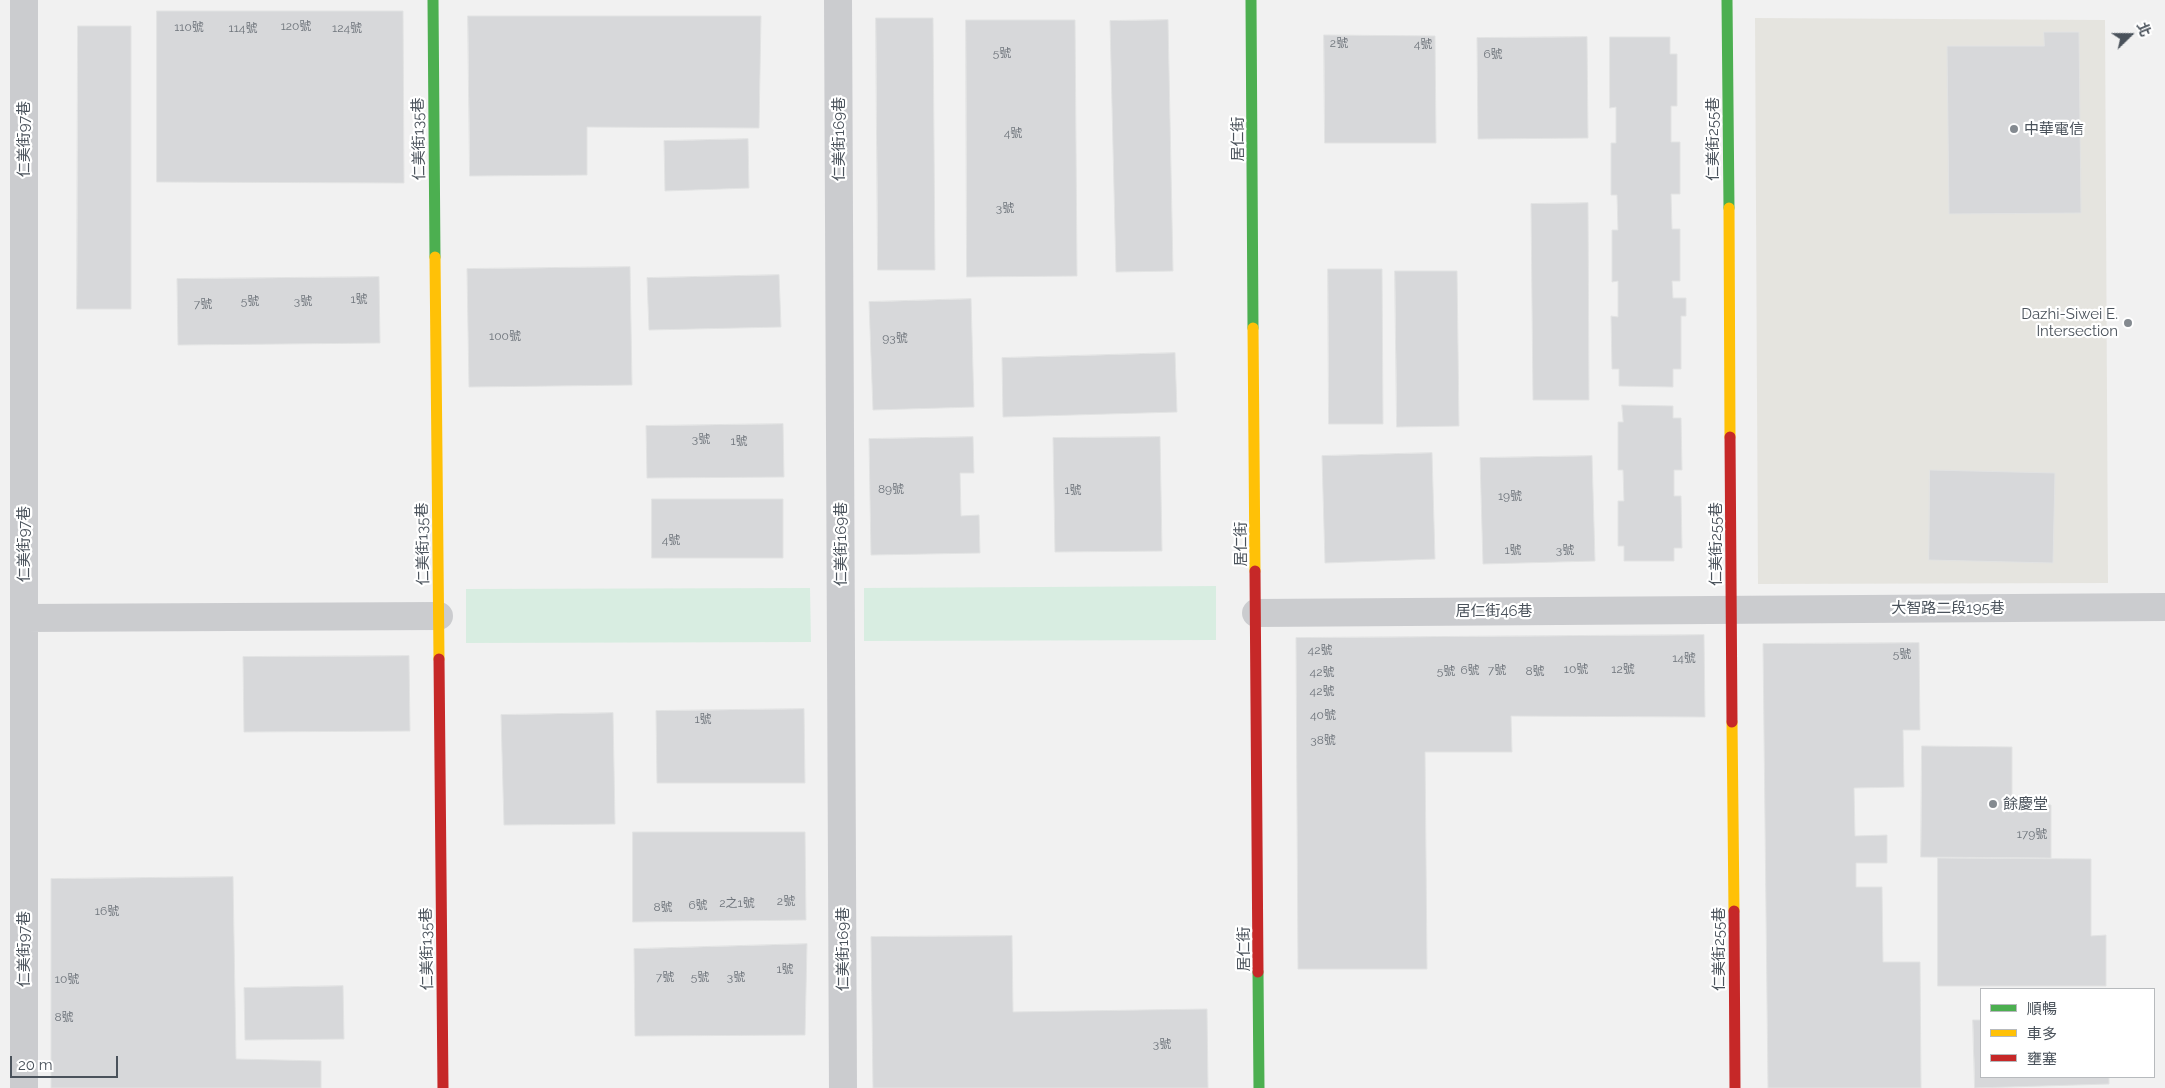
<!DOCTYPE html>
<html>
<head>
<meta charset="utf-8">
<style>
  body { margin:0 }
  #map { position:relative; width:2165px; height:1088px; overflow:hidden; background:#f1f1f1; font-family:Raleway,"Noto Sans TC",sans-serif }
  canvas { display:block }
  .legend { position:absolute; left:1980px; top:988px; width:175px; height:90px; box-sizing:border-box; background:#fff; border:1px solid #b7babd; margin:0; padding:6px 9px; list-style:none; font-size:15px; color:#4a525b }
  .legend li { display:flex; align-items:center; gap:10px; height:25px }
  .legend b { width:25px; border:1px solid #b7babd }
  .north { position:absolute; left:2105px; top:10px; width:50px; height:50px; -webkit-text-stroke:4px #fff; paint-order:stroke; rotate:68deg; font-size:14px; font-weight:700; line-height:20px; text-align:center; color:#4a525b }
  .north::after { content:''; display:block; margin:auto; width:18px; height:22px; background:#4a525b; clip-path:polygon(50% 0,100% 100%,50% 72%,0 100%) }
  .scale { position:absolute; left:10px; top:1056px; width:108px; height:22px; box-sizing:border-box; border:2px solid #4a525b; border-top:0; padding-left:6px; font-size:15px; line-height:18px; white-space:nowrap; color:#4a525b; -webkit-text-stroke:4px #fff; paint-order:stroke }
</style>
</head>
<body>
<div id="map">
<canvas width="2165" height="1088"></canvas>
<ul class="legend">
<li><b style="height:6px;background:#4caf50"></b>順暢</li>
<li><b style="height:6px;background:#ffc107"></b>車多</li>
<li><b style="height:6px;background:#c62828"></b>壅塞</li>
</ul>
<div class="north">北</div>
<div class="scale">20 m</div>
</div>
<script>
const g = document.querySelector('canvas').getContext('2d');
g.lineJoin = 'round';
function fillPath(path, color) { g.fillStyle = color; g.fill(path, 'evenodd'); }
function strokePath(path, color, width, dash) { g.strokeStyle = color; g.lineWidth = width; g.lineCap = dash ? 'butt' : 'round'; g.setLineDash(dash || []); g.stroke(path); }
function label(font, color, halo, rows, align = 'center') {
  g.font = font + ' Raleway,"Noto Sans TC",sans-serif'; g.lineWidth = 4.5; g.setLineDash([]); g.textBaseline = 'middle'; g.strokeStyle = halo; g.fillStyle = color; for (const [text, x, y, turn = 0] of rows) {
    g.save(); g.translate(x, y); g.rotate((+turn || 0) * Math.PI / 180); g.textAlign = isNaN(turn) ? turn : align; if (halo) g.strokeText(text, 0, 0); g.fillText(text, 0, 0); g.restore();
  }
}
fillPath(new Path2D(`
  M1755,18L2105,20L2108,583L1758,584Z`), '#e5e4df');
fillPath(new Path2D(`
  M1216,586V640L864,641V588Z
  M810,588L811,642L466,643V589Z`), '#d8ede1');
const building = new Path2D(`
  M157,11H403L404,183L157,182Z
  M468,16H761L759,128L587,127V175L470,176Z
  M876,18H933L935,270H878Z
  M966,20H1075L1077,276L967,277Z
  M1168,20L1173,271L1116,272L1110,21Z
  M78,26H131V309H77Z
  M2044,32H2079L2081,213L1949,214L1947,46H2044Z
  M1324,35L1435,36L1436,143H1325Z
  M1587,37L1588,138L1478,139L1477,38Z
  M1610,37H1670V54H1677V106H1671V142H1680V194H1671L1672,229H1680V281H1672L1673,298H1686V316H1681V369H1673V387L1619,386V369H1612L1611,316L1618,317V281L1612,282V230H1618L1617,195H1611V143H1616V107L1610,108Z
  M748,139L749,188L665,191L664,141Z
  M1588,203L1589,400H1533L1531,204Z
  M630,267L632,385L469,387L467,269Z
  M1328,269H1382L1383,424H1329Z
  M1395,271H1457L1459,426L1397,427Z
  M779,275L781,327L649,330L647,278Z
  M379,277L380,343L178,345L177,279Z
  M971,299L974,407L873,410L869,302Z
  M1175,353L1177,412L1003,417L1002,358Z
  M1622,405L1673,406V418H1681L1682,470H1674V496H1681L1682,548H1674V561H1624V546H1618V501H1624L1623,470H1618V422H1623Z
  M783,424L784,477L647,478L646,426Z
  M973,437L974,473H960L961,516L979,515L980,553L871,555L869,439Z
  M1160,437L1162,551L1055,552L1053,438Z
  M1432,453L1435,559L1325,563L1322,456Z
  M1592,456L1595,561L1483,564L1480,458Z
  M1930,470L2055,473L2053,563L1929,560Z
  M652,499H783V558H652Z
  M1704,635L1705,717L1511,716L1512,752H1425L1427,969H1298L1296,638Z
  M1919,643L1920,730H1903L1904,787L1854,788L1855,836L1887,835V863H1856V887H1882L1883,962H1920L1921,1088H1768L1763,644Z
  M409,656L410,731L244,732L243,657Z
  M804,709L805,783H657L656,711Z
  M613,713L615,824L504,825L501,715Z
  M1922,746L2012,747V804L2051,805V858L1921,857Z
  M633,832H805L806,920L633,922Z
  M1938,858L2091,859V936L2106,935V986H1938Z
  M233,877L236,1059L321,1061V1088H51V879Z
  M1012,936L1013,1012L1207,1009L1208,1088H873L871,937Z
  M807,944L805,1035L635,1036L634,949Z
  M343,986L344,1039L245,1040L244,988Z
  M1973,1020H1981V1077H2109V1084L1975,1088Z`);
fillPath(building, '#d7d8da');
strokePath(building, '#e2e3e3', 1);
strokePath(new Path2D(`
  M838,0L843,1088
  M1256,613L2165,607
  M24,618L439,616
  M24,1088V0`), '#cbcccf', 28);
strokePath(new Path2D(`
  M433,0L435,257
  M1251,0L1253,328
  M1727,0L1729,208
  M1258,972L1259,1088`), '#4caf50', 11);
strokePath(new Path2D(`
  M1729,208L1730,437
  M435,257L439,659
  M1253,328L1255,571
  M1732,722L1734,911`), '#ffc107', 11);
strokePath(new Path2D(`
  M1730,437L1732,722
  M1255,571L1258,972
  M439,659L443,1088
  M1734,911L1735,1088`), '#c62828', 11);
for (const [x, y, r, color] of [
  [2014,129,5,"#848a90"],
  [2128,323,5,"#848a90"],
  [1993,804,5,"#848a90"]
]) { const dot = new Path2D(); dot.arc(x, y, r, 0, 2 * Math.PI); g.fillStyle = color; g.fill(dot); strokePath(dot, '#fff', 2); }
label('12px', '#6f757c', null, [
  ["120號",296,26],
  ["110號",189,27],
  ["114號",243,28],
  ["124號",347,28],
  ["2號",1339,43],
  ["4號",1423,44],
  ["5號",1002,53],
  ["6號",1493,54],
  ["4號",1013,133],
  ["3號",1005,208],
  ["1號",359,299],
  ["5號",250,301],
  ["3號",303,301],
  ["7號",203,304],
  ["100號",505,336],
  ["93號",895,338],
  ["3號",701,439],
  ["1號",739,441],
  ["89號",891,489],
  ["1號",1073,490],
  ["19號",1510,496],
  ["4號",671,540],
  ["1號",1513,550],
  ["3號",1565,550],
  ["42號",1320,650],
  ["5號",1902,654],
  ["14號",1684,658],
  ["10號",1576,669],
  ["12號",1623,669],
  ["6號",1470,670],
  ["7號",1497,670],
  ["5號",1446,671],
  ["8號",1535,671],
  ["42號",1322,672],
  ["42號",1322,691],
  ["40號",1323,715],
  ["1號",703,719],
  ["38號",1323,740],
  ["179號",2032,834],
  ["2號",786,901],
  ["2之1號",737,903],
  ["6號",698,905],
  ["8號",663,907],
  ["16號",107,911],
  ["1號",785,969],
  ["7號",665,977],
  ["5號",700,977],
  ["3號",736,977],
  ["10號",67,979],
  ["8號",64,1017],
  ["3號",1162,1044]
]);
label('15px', '#4a525b', '#fff', [
  ["中華電信",2024,129],
  ["Dazhi-Siwei E.",2118,314,"right"],
  ["Intersection",2118,331,"right"],
  ["餘慶堂",2003,804]
], 'left');
label('15px', '#4a525b', '#fff', [
  ["仁美街97巷",24,139,-90],
  ["仁美街135巷",419,139,-91],
  ["仁美街169巷",839,139,-90],
  ["居仁街",1238,139,-90],
  ["仁美街255巷",1713,139,-90],
  ["仁美街97巷",24,544,-90],
  ["仁美街135巷",423,544,-91],
  ["仁美街169巷",841,544,-90],
  ["居仁街",1241,544,-90],
  ["仁美街255巷",1716,544,-90],
  ["大智路二段195巷",1948,608],
  ["居仁街46巷",1494,611],
  ["仁美街97巷",24,949,-90],
  ["仁美街135巷",427,949,-91],
  ["仁美街169巷",843,949,-90],
  ["居仁街",1244,949,-90],
  ["仁美街255巷",1719,949,-90]
]);
</script>
</body>
</html>
